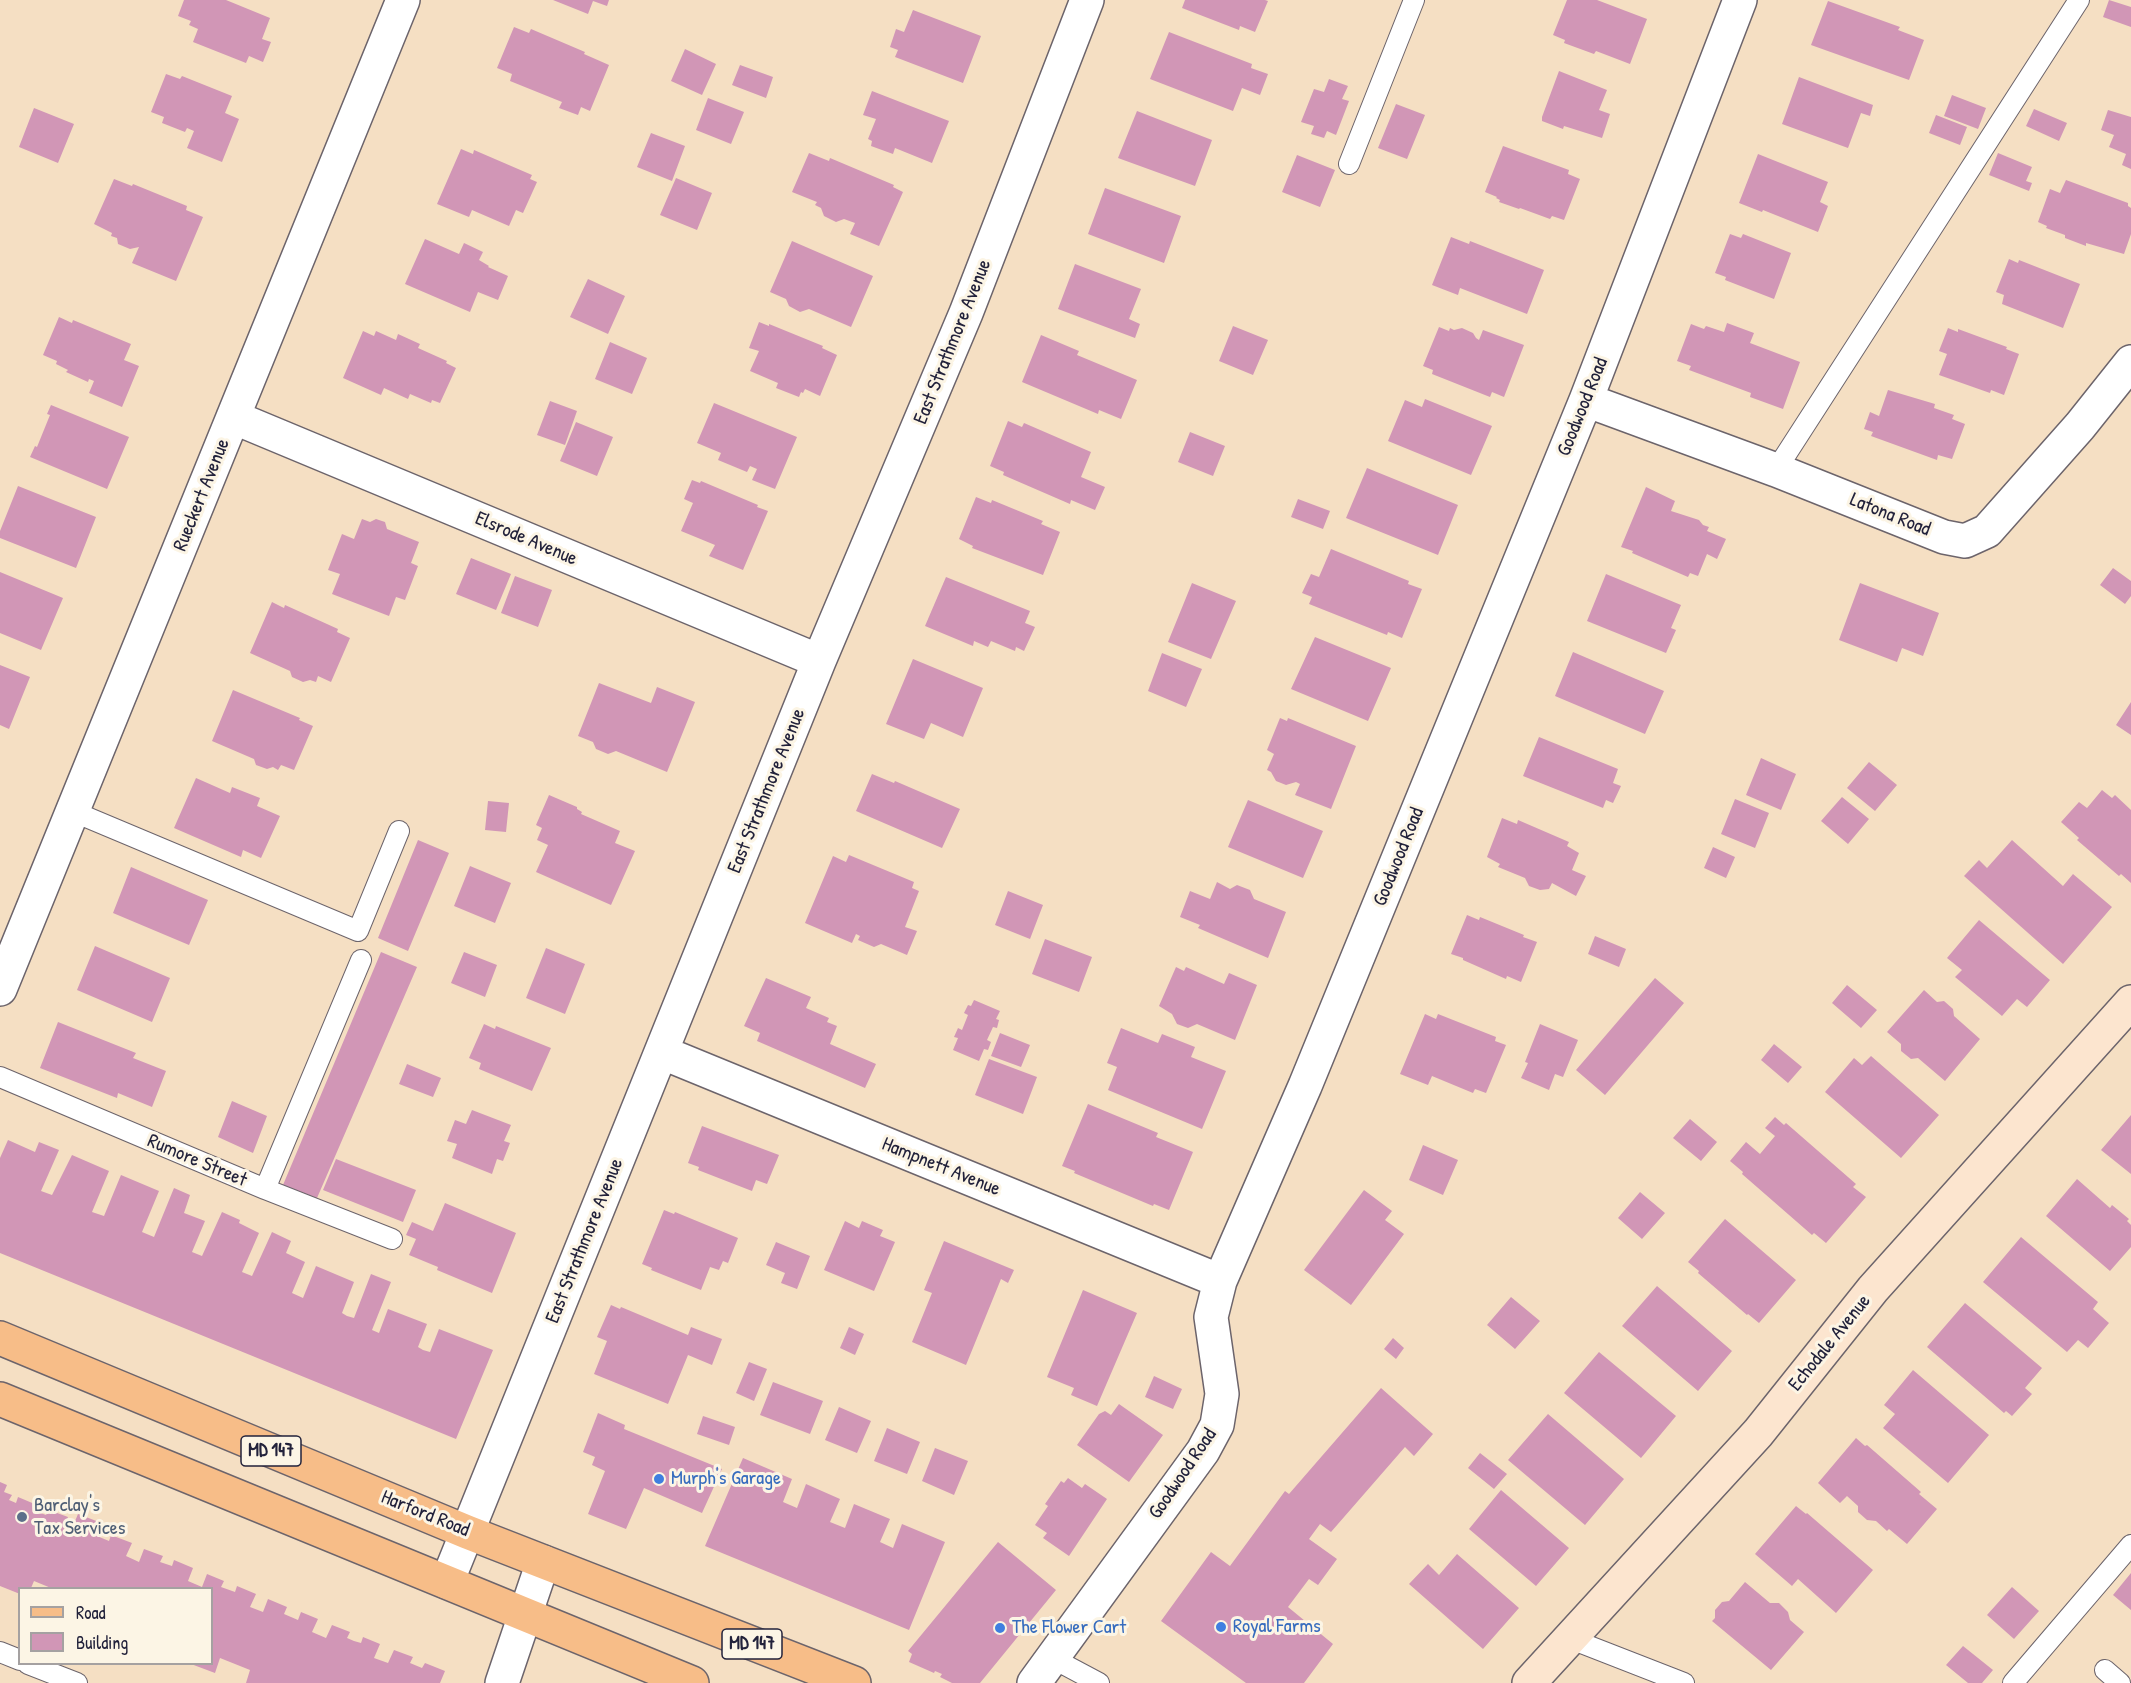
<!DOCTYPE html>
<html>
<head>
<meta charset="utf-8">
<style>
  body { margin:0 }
  #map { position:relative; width:2131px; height:1683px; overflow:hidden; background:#f5dfc3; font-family:"Patrick Hand",sans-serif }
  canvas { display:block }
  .legend { position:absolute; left:18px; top:1587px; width:195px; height:78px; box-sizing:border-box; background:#fcf5e5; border:2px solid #a5a1a1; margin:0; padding:8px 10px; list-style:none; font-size:18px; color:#22223b }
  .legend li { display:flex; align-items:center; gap:12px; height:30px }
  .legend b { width:30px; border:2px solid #a5a1a1 }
</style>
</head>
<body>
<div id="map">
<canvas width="2131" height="1683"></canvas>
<ul class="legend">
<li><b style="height:8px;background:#f7bd88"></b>Road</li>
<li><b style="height:16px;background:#d196b6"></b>Building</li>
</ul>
</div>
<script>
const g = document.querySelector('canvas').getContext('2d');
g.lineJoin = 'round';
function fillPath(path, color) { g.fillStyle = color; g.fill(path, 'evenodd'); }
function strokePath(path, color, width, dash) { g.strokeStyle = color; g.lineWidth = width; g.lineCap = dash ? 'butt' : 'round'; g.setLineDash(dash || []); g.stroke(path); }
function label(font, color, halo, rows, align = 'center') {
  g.font = font + ' "Patrick Hand",sans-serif'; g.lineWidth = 6; g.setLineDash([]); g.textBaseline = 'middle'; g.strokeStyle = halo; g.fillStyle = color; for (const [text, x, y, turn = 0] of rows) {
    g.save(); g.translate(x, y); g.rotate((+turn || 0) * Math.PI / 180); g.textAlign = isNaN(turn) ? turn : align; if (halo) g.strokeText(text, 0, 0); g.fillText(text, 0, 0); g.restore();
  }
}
fillPath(new Path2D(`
  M184,0H226L270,18L262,39L271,42L263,62L249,56L246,63L193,42L198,29L189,25L191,21L178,16Z
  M553,0H609L607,6L593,1L588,14Z
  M1185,0H1265L1268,1L1255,32L1240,26L1239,30L1182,8Z
  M1567,0H1597L1647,19L1630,64L1596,51L1594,54L1564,43L1565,40L1553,35Z
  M2109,0L2131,7V27L2103,17Z
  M1828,1L1900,27L1898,30L1924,40L1909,80L1811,45Z
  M913,10L981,36L963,83L895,57L898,50L890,47L896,29L904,32Z
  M514,27L529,33L531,29L585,52L584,54L609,65L590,111L581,107L578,115L559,108L562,102L510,81L512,74L497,68Z
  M1169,32L1252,64L1251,68L1268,74L1260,95L1242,88L1233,111L1150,79Z
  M685,49L716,64L702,95L671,81Z
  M740,65L773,77L766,98L732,85Z
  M1559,71L1607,90L1599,110L1610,114L1602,138L1564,126L1563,129L1542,121V117Z
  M166,74L180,79L182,76L232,96L225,113L239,119L222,162L187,148L194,131L187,128L185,132L162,123L164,117L151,112Z
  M1799,77L1873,105L1870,116L1861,113L1848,148L1782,124Z
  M1329,79L1348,86L1342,99L1349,101L1336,135L1327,131L1324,138L1311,134L1314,126L1301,122L1314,89L1324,92Z
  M872,91L949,121L932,163L895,148L893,154L871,146L872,141L868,139L876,119L863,115Z
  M1952,95L1986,108L1978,129L1944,116Z
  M708,98L744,112L731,144L696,130Z
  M1396,104L1425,115L1407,159L1378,148Z
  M34,108L74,124L58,163L19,147Z
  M2034,109L2067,123L2059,141L2026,126Z
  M2108,110L2131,117V169L2122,165L2126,154L2109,147L2114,135L2101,130Z
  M1137,111L1212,140L1195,186L1118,158Z
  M1936,115L1967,127L1960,145L1929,133Z
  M651,133L685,146L672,181L637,167Z
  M1503,146L1569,170L1568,174L1580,179L1564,220L1552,216L1550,219L1520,208L1519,209L1499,202L1500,200L1496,198L1497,197L1485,192Z
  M461,149L473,154L474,150L532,175L530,179L537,182L523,213L516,210L509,226L472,210L469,217L437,204Z
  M809,153L829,161L830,158L894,185L893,187L903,192L879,246L850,234L855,223L844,219L836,222L824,216L821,208L815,205L817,202L792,192Z
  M1998,153L2032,167L2026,181L2032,183L2029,191L1989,175Z
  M1758,154L1828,182L1820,202L1828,206L1818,232L1763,210L1762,212L1739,203Z
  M1297,155L1335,170L1320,207L1282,192Z
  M676,178L712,193L697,230L660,215Z
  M114,179L132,186L133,184L187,206L186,210L203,217L176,281L132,263L139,247L130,249L118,244L117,238L111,236L112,233L94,224Z
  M2066,180L2128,203V206L2131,208V234L2124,254L2086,243V246L2065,238V235L2046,228L2047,226L2038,222L2050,189L2060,193Z
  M1105,188L1181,216L1164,263L1088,234Z
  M1730,234L1741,238L1743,234L1791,253L1774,299L1725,280L1726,277L1715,273Z
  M1451,237L1469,244L1470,241L1544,270L1527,314L1460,288L1458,295L1432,285Z
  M425,239L459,254L464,243L483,252L479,260L489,266L488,267L508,276L498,300L478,292L470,312L405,284Z
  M792,241L873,276L851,327L809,309L800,312L789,306L786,299L770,292Z
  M2009,259L2018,263L2019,260L2080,284L2063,328L2002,304L2004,295L1996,292Z
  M1075,264L1141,289L1129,319L1140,324L1135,338L1058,309Z
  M588,279L625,296L608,334L570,317Z
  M59,317L72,323L73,320L131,344L124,360L139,366L122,407L89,393L94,381L89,379L88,382L66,372L68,370L56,364L57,361L43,355Z
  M759,322L769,326V324L823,346L822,348L837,355L820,396L805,389L803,393L801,392L799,397L776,388L778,383L750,371L759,351L749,348Z
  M1727,323L1754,333L1750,343L1800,362L1783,409L1750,397L1751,393L1689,370L1691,366L1677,361L1691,324L1704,329L1706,326L1724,332Z
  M1233,326L1268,340L1253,375L1219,361Z
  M1439,327L1449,331L1450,328L1454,330L1462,328L1473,333L1476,338L1479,340L1483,330L1524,345L1504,397L1492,392L1490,397L1432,374L1433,370L1423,366Z
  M1948,328L1958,332V329L2007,347L2006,349L2019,354L2004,395L1991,390L1990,393L1939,375L1947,354L1939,351Z
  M363,331L374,336L376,331L396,340L398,334L420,344L418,348L447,361L446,363L456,368L440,403L432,400L431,403L410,394L408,399L384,388L381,395L343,378Z
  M1041,335L1079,351L1077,355L1137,380L1121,419L1099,410L1098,414L1022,382Z
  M610,342L647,358L632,394L595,379Z
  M1888,390L1935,404L1934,408L1954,415L1952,419L1965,424L1952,459L1938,455L1937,460L1871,436L1873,432L1864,429L1870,412L1879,416Z
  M1425,399L1492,426L1471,475L1388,441L1405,400L1422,407Z
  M550,401L577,411L565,445L537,435Z
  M714,403L797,437L775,489L752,480L757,469L750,466L747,472L718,460L721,453L697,443Z
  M51,405L129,437L107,489L30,457L35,446L37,447L50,415L47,414Z
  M1008,421L1022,427L1024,423L1091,452L1081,477L1105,487L1095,510L1071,500L1070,504L1003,475L1004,472L990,466Z
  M576,422L613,437L597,476L560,461Z
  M1190,432L1225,446L1213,476L1178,462Z
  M1367,468L1458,505L1438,555L1346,518Z
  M692,480L700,483L701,481L758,505L757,507L768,511L743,570L709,556L715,545L681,531L693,503L684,499Z
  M18,486L96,517L76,568L0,538V531Z
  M1646,487L1675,501L1671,511L1699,520L1703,525L1709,527L1707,531L1726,539L1717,559L1707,554L1698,576L1690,573L1688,577L1632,553L1633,551L1621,547Z
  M976,497L991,503L992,500L1043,521L1041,524L1060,532L1043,575L972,548L973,546L959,539Z
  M1298,499L1330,511L1323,529L1291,517Z
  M362,519L370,522L376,519L385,522L387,529L419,542L411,563L418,566L405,600L396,597L389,616L332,594L340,574L328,570L342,534L354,539Z
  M1331,549L1409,581L1408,584L1422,589L1402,638L1388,632L1387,635L1309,604L1312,597L1302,593L1311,574L1319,577Z
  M471,558L511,574L496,610L456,594Z
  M2113,568L2131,581V596L2125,604L2100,585Z
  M0,572L63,598L41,650L0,633Z
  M1606,574L1681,605L1671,628L1676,630L1666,653L1587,621Z
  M515,576L552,590L538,627L501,613Z
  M946,577L1030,611L1025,623L1035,627L1024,651L1016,647L1015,651L991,641L988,647L974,641L973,646L925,626Z
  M1192,583L1236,601L1211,659L1168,642Z
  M1860,583L1939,613L1923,656L1902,648L1897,662L1839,640Z
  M272,602L284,608L285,605L338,629L337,632L350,638L331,682L318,676L316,682L310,680L303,682L292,677L290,671L250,653Z
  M1315,637L1391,668L1368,721L1291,689Z
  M1573,652L1664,691L1645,734L1555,696Z
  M1162,653L1202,669L1186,707L1148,691Z
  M913,659L983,688L963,737L931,723L924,739L886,724Z
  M0,665L30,677L9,729L0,725Z
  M599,683L651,703L657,687L695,702L667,772L616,751L608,754L596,749L593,742L578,736Z
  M233,690L300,718L299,720L313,726L294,770L281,765L278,770L273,767L267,769L256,765L254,759L212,741Z
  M2131,702V735L2116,725Z
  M1280,718L1287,721L1288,718L1356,746L1331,809L1295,795L1300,784L1296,782L1286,785L1276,781L1271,772L1267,770L1274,754L1267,750Z
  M1539,737L1618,769L1613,783L1621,786L1613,803L1606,800L1603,808L1523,776Z
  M1761,758L1796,774L1781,810L1746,795Z
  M1869,762L1897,785L1875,811L1847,788Z
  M872,774L894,783L895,781L960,809L942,848L856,811Z
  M196,778L230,793L232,787L260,798L257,806L280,816L261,858L243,850L241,857L174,828Z
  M2102,790L2112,798L2115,795L2131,810V883L2121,874L2119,876L2077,840L2079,838L2061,822L2079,802L2087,808Z
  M549,795L577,807V809L582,812L581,814L620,831L615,843L635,851L611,905L536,872L548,845L537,840L542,828L536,825Z
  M1842,797L1869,819L1848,844L1821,821Z
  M1735,799L1769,813L1755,848L1721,834Z
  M1248,800L1323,831L1303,878L1228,847Z
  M488,801L509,803L506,832L485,830Z
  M1502,818L1517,824L1518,820L1569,842L1567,846L1579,853L1572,870L1586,876L1576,896L1552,883L1549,889L1540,890L1529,886L1525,878L1498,867L1500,864L1487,857Z
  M418,840L449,853L408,951L378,938Z
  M2012,840L2063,886L2073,874L2112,907L2063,964L1964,876L1979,860L1987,868Z
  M1713,847L1735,857L1726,878L1704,868Z
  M849,855L914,882L912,888L919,891L905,927L917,931L907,955L881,944L874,947L858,940L860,936L856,934L852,943L805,923L833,856L846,862Z
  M470,866L511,883L495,923L454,906Z
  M131,867L208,900L189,945L113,913Z
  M1217,882L1230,889L1237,885L1250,890L1254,899L1286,912L1268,958L1198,928L1200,925L1180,917L1190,891L1210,899Z
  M1008,891L1043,905L1030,939L995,925Z
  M1467,915L1479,920L1480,917L1524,935L1523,937L1537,942L1521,982L1507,976L1506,979L1463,960V958L1451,954Z
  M1979,920L2050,980L2027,1007L2017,999L2002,1016L1955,977L1962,970L1947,958Z
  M1595,936L1626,949L1619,967L1588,954Z
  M1045,939L1092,957L1079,992L1032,974Z
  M95,946L170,978L152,1022L77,990Z
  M546,948L585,964L565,1014L526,998Z
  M381,952L417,967L317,1198L283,1185Z
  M464,952L497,965L485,997L451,983Z
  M1176,967L1184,971L1186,967L1224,984L1229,973L1257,985L1235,1040L1197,1024L1188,1028L1177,1024L1172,1014L1159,1006Z
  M766,978L811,997L806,1008L829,1018L827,1022L837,1026L830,1044L876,1064L865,1088L757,1041L760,1033L744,1026Z
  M1655,978L1684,1003L1605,1095L1576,1070Z
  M1847,985L1877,1010L1861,1028L1832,1003Z
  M1924,990L1937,1002L1944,1001L1953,1009L1954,1016L1980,1039L1945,1081L1918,1058L1911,1059L1901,1051V1044L1887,1032Z
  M974,1000L1000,1011L996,1019L999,1020L997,1028L993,1027L987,1040L991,1042L988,1050L984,1049L979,1061L953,1050L958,1038L954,1037L958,1028L962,1030L968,1015L964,1013L968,1005L971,1006Z
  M1425,1014L1436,1019L1438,1014L1496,1037L1495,1041L1506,1045L1486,1093L1475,1089L1473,1093L1432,1076L1428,1085L1400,1074Z
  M58,1022L136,1053L133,1058L166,1071L152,1107L118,1093L117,1098L40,1068Z
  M484,1024L495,1029L496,1026L551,1048L532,1091L479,1069L481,1063L469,1058Z
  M1540,1024L1578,1040L1563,1077L1555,1074L1549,1090L1521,1078L1528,1063L1525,1062Z
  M1121,1028L1158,1043L1162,1034L1195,1047L1191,1057L1226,1071L1202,1129L1108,1090L1117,1067L1107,1063Z
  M1000,1033L1030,1045L1021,1067L991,1056Z
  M1774,1044L1802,1067L1788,1083L1761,1060Z
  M1871,1056L1939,1115L1901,1158L1825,1092L1854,1058L1862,1065Z
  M989,1059L1037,1077L1023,1114L975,1095Z
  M407,1064L441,1078L433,1097L399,1084Z
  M232,1101L267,1116L253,1153L218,1137Z
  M1088,1104L1158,1133L1156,1137L1193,1152L1169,1210L1154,1204L1153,1206L1074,1173L1075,1171L1062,1166Z
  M472,1110L511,1125L504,1141L510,1143L503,1161L497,1159L492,1174L452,1158L457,1144L447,1141L455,1120L466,1124Z
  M2131,1115V1174L2101,1150Z
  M1775,1117L1784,1125L1786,1123L1856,1184L1853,1187L1866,1197L1826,1243L1814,1233L1812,1235L1742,1174L1743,1172L1730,1161L1746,1142L1760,1154L1775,1136L1765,1128Z
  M1690,1119L1717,1142L1701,1161L1673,1138Z
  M702,1126L779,1155L767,1184L756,1180L752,1191L698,1170L699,1167L688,1163Z
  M8,1140L35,1152L39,1142L59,1150L41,1191L52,1195L72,1155L109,1171L92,1212L104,1216L121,1175L159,1191L142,1232L154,1237L174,1188L190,1195L184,1213L205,1221L192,1252L202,1256L222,1212L240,1220L239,1223L259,1233L242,1272L252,1276L272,1232L291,1241L286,1253L305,1262L292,1293L303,1298L316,1266L354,1282L342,1313L347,1316L354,1318L371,1274L391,1282L372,1330L379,1333L388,1309L427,1324L418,1347L423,1350L430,1352L439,1329L493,1350L456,1439L0,1253V1158Z
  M1423,1145L1458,1160L1443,1195L1409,1180Z
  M336,1159L416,1190L403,1222L323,1190Z
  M2077,1179L2110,1208L2112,1205L2129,1219L2127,1221L2131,1225V1247L2110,1271L2046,1216Z
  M1364,1190L1392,1211L1385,1220L1404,1234L1351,1305L1304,1270Z
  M1640,1192L1665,1213L1642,1239L1618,1218Z
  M445,1203L516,1233L492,1293L437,1270L438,1267L409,1255L416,1239L406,1235L412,1222L433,1231Z
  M664,1210L674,1214L675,1212L738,1238L728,1263L723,1261L719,1270L710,1267L701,1290L651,1270L652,1268L642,1264Z
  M1725,1219L1796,1280L1759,1323L1748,1314L1747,1315L1698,1273L1699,1271L1688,1262Z
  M845,1221L859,1228L862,1221L883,1230L880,1236L895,1242L874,1291L824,1270Z
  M2021,1237L2098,1302L2093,1309L2109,1323L2088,1348L2078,1340L2067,1352L1983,1282Z
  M944,1241L1014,1270L1008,1283L1001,1279L966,1365L912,1342L932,1293L924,1290Z
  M776,1242L810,1256L797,1289L781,1283L785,1273L766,1265Z
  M1657,1286L1732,1351L1698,1391L1622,1326Z
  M1083,1290L1137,1313L1097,1406L1071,1395L1074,1388L1047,1377Z
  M1511,1297L1540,1321L1515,1349L1487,1325Z
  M1965,1303L2042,1368L2025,1388L2032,1394L2012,1416L2006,1411L2004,1413L1927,1347Z
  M611,1305L620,1309L621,1307L688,1335L691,1327L722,1339L712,1365L688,1355L668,1404L594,1374L607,1341L597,1337Z
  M849,1327L864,1334L855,1355L840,1348Z
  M1393,1338L1404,1348L1396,1359L1384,1349Z
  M1599,1352L1676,1416L1641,1458L1564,1393Z
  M749,1362L767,1369L754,1401L736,1393Z
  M1913,1370L1989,1435L1948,1483L1883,1428L1895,1414L1884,1405Z
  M1154,1376L1182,1389L1173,1409L1145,1397Z
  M773,1382L823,1401L810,1434L760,1415Z
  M1381,1388L1433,1434L1414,1456L1405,1447L1331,1532L1320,1524L1309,1539L1337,1559L1318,1585L1309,1579L1288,1607L1333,1644L1304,1683H1246L1161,1621L1211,1552L1230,1566L1285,1491L1289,1494Z
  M1119,1404L1163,1435L1129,1482L1077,1445L1099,1414L1105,1411L1111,1415Z
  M839,1407L871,1421L857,1453L825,1440Z
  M598,1413L625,1425L624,1429L722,1469L702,1513L644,1488L626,1529L588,1514L605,1471L592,1465L595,1457L583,1452Z
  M1548,1414L1624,1479L1585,1525L1508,1460Z
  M703,1416L735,1427L729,1445L697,1434Z
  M887,1428L920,1442L907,1474L874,1461Z
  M1856,1438L1865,1446L1867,1445L1921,1492L1919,1494L1937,1509L1907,1544L1889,1529L1887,1531L1876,1521L1867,1520L1858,1512V1506L1847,1496L1840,1503L1818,1483Z
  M935,1448L968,1461L954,1495L922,1481Z
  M1480,1453L1507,1474L1494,1489L1468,1468Z
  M743,1458L792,1479L783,1502L797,1508L806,1484L840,1499L830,1522L845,1528L854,1504L890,1519L880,1542L893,1548L902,1524L945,1542L909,1630L705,1546Z
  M1068,1478L1082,1488L1085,1484L1107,1499L1069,1556L1043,1538L1047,1533L1035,1525L1048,1506L1045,1504L1061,1481L1064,1483Z
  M0,1482L7,1485L4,1492L12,1495L9,1500L16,1503L18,1497L37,1505L35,1511L46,1515L49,1510L68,1517L66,1523L73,1526L78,1514L99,1522L97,1529L99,1530L97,1536L109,1541L111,1535L132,1543L126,1556L139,1562L144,1549L163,1556L160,1562L172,1566L174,1560L193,1568L188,1581L202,1587L207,1574L224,1581L221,1587L235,1592L237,1586L256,1594L250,1607L263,1612L268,1599L287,1607L284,1614L298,1620L301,1612L318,1619L312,1632L326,1638L332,1625L350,1632L347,1638L354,1641L361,1643L363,1637L380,1644L374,1658L388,1663L394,1650L413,1657L410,1663L422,1668L425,1663L445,1671L440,1683H246L250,1670L220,1658L215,1673L191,1664H212V1588H51L34,1581L31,1588H20V1594L0,1586Z
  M1501,1490L1569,1548L1536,1586L1469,1529Z
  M1796,1506L1806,1514L1807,1513L1873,1570L1836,1613L1798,1579L1792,1586L1755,1554Z
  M998,1542L1056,1590L980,1683H952L940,1677L942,1674L935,1671L934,1673L909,1662L912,1654L908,1651Z
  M1457,1554L1519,1608L1483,1649L1409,1584L1428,1564L1439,1575Z
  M2131,1573V1610L2113,1595Z
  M1745,1582L1770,1603H1779L1788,1612L1790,1620L1804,1632L1771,1670L1712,1621L1715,1618V1610L1722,1602L1729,1601Z
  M2012,1587L2039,1611L2014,1639L1987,1615Z
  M1963,1646L1993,1670L1982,1683H1968L1946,1665Z`), '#d196b6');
const service = new Path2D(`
  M1349,164L1414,0
  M1776,470L2079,0
  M72,811L358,931L399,831
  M0,1077L265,1189L361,960
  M265,1189L392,1239
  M1571,1639L1684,1683
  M0,1652L20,1660
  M1052,1658L1099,1683
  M28,1664L77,1683
  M2105,1670L2120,1683
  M2013,1683L2131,1545`);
const minor = new Path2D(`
  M1586,400L1776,470L1944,537L1965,541L1987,531L2080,426L2131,362
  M233,417L819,661
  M0,989L403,0
  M661,1052L1220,1281
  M447,1582L819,661L966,313L1087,0
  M502,1683L543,1562
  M1034,1683L1203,1451L1217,1425L1222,1394L1211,1317L1220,1281L1305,1086L1586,400L1740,0`);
const secondary = new Path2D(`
  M1529,1683L1758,1433L1873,1289L2131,1002`);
const primary = new Path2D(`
  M0,1338L467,1532L854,1683
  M0,1399L692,1683`);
strokePath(service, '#6c646b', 22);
strokePath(minor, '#6c646b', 36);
strokePath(secondary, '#6c646b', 36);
strokePath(primary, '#6c646b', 36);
strokePath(service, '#fff', 20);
strokePath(minor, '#fff', 33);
strokePath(secondary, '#fce5cf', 33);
strokePath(primary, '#f7bd88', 33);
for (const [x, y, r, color] of [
  [659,1479,6,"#3f7fe0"],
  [22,1517,6,"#5c6f8a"],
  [1221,1627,6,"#3f7fe0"],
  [1000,1628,6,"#3f7fe0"]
]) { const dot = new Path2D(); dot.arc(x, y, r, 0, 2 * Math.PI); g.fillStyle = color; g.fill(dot); strokePath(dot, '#fcf5e5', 2); }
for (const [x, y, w] of [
  [271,1451,60],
  [752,1644,60]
]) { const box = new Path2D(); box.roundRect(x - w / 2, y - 15, w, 30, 4.5); g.fillStyle = '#fcf5e5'; g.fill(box); strokePath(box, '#22223b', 1.5); }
label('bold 18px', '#22223b', null, [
  ["MD 147",271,1451],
  ["MD 147",752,1644]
]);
label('20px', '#22223b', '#fcf5e5', [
  ["East Strathmore Avenue",953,342,-68],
  ["Goodwood Road",1583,407,-68],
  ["Rueckert Avenue",202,495,-68],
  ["Latona Road",1890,515,22],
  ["Elsrode Avenue",526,539,23],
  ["East Strathmore Avenue",767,791,-68],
  ["Goodwood Road",1399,857,-68],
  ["Rumore Street",197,1161,23],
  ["Hampnett Avenue",941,1167,22],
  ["East Strathmore Avenue",585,1241,-68],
  ["Echodale Avenue",1830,1343,-51],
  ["Goodwood Road",1183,1474,-56],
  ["Harford Road",425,1514,22]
]);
label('20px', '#366cbe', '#fcf5e5', [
  ["Murph's Garage",671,1479],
  ["Royal Farms",1233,1627],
  ["The Flower Cart",1012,1628]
], 'left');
label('20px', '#4e5e75', '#fcf5e5', [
  ["Barclay's",34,1506],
  ["Tax Services",34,1529]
], 'left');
</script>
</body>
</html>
